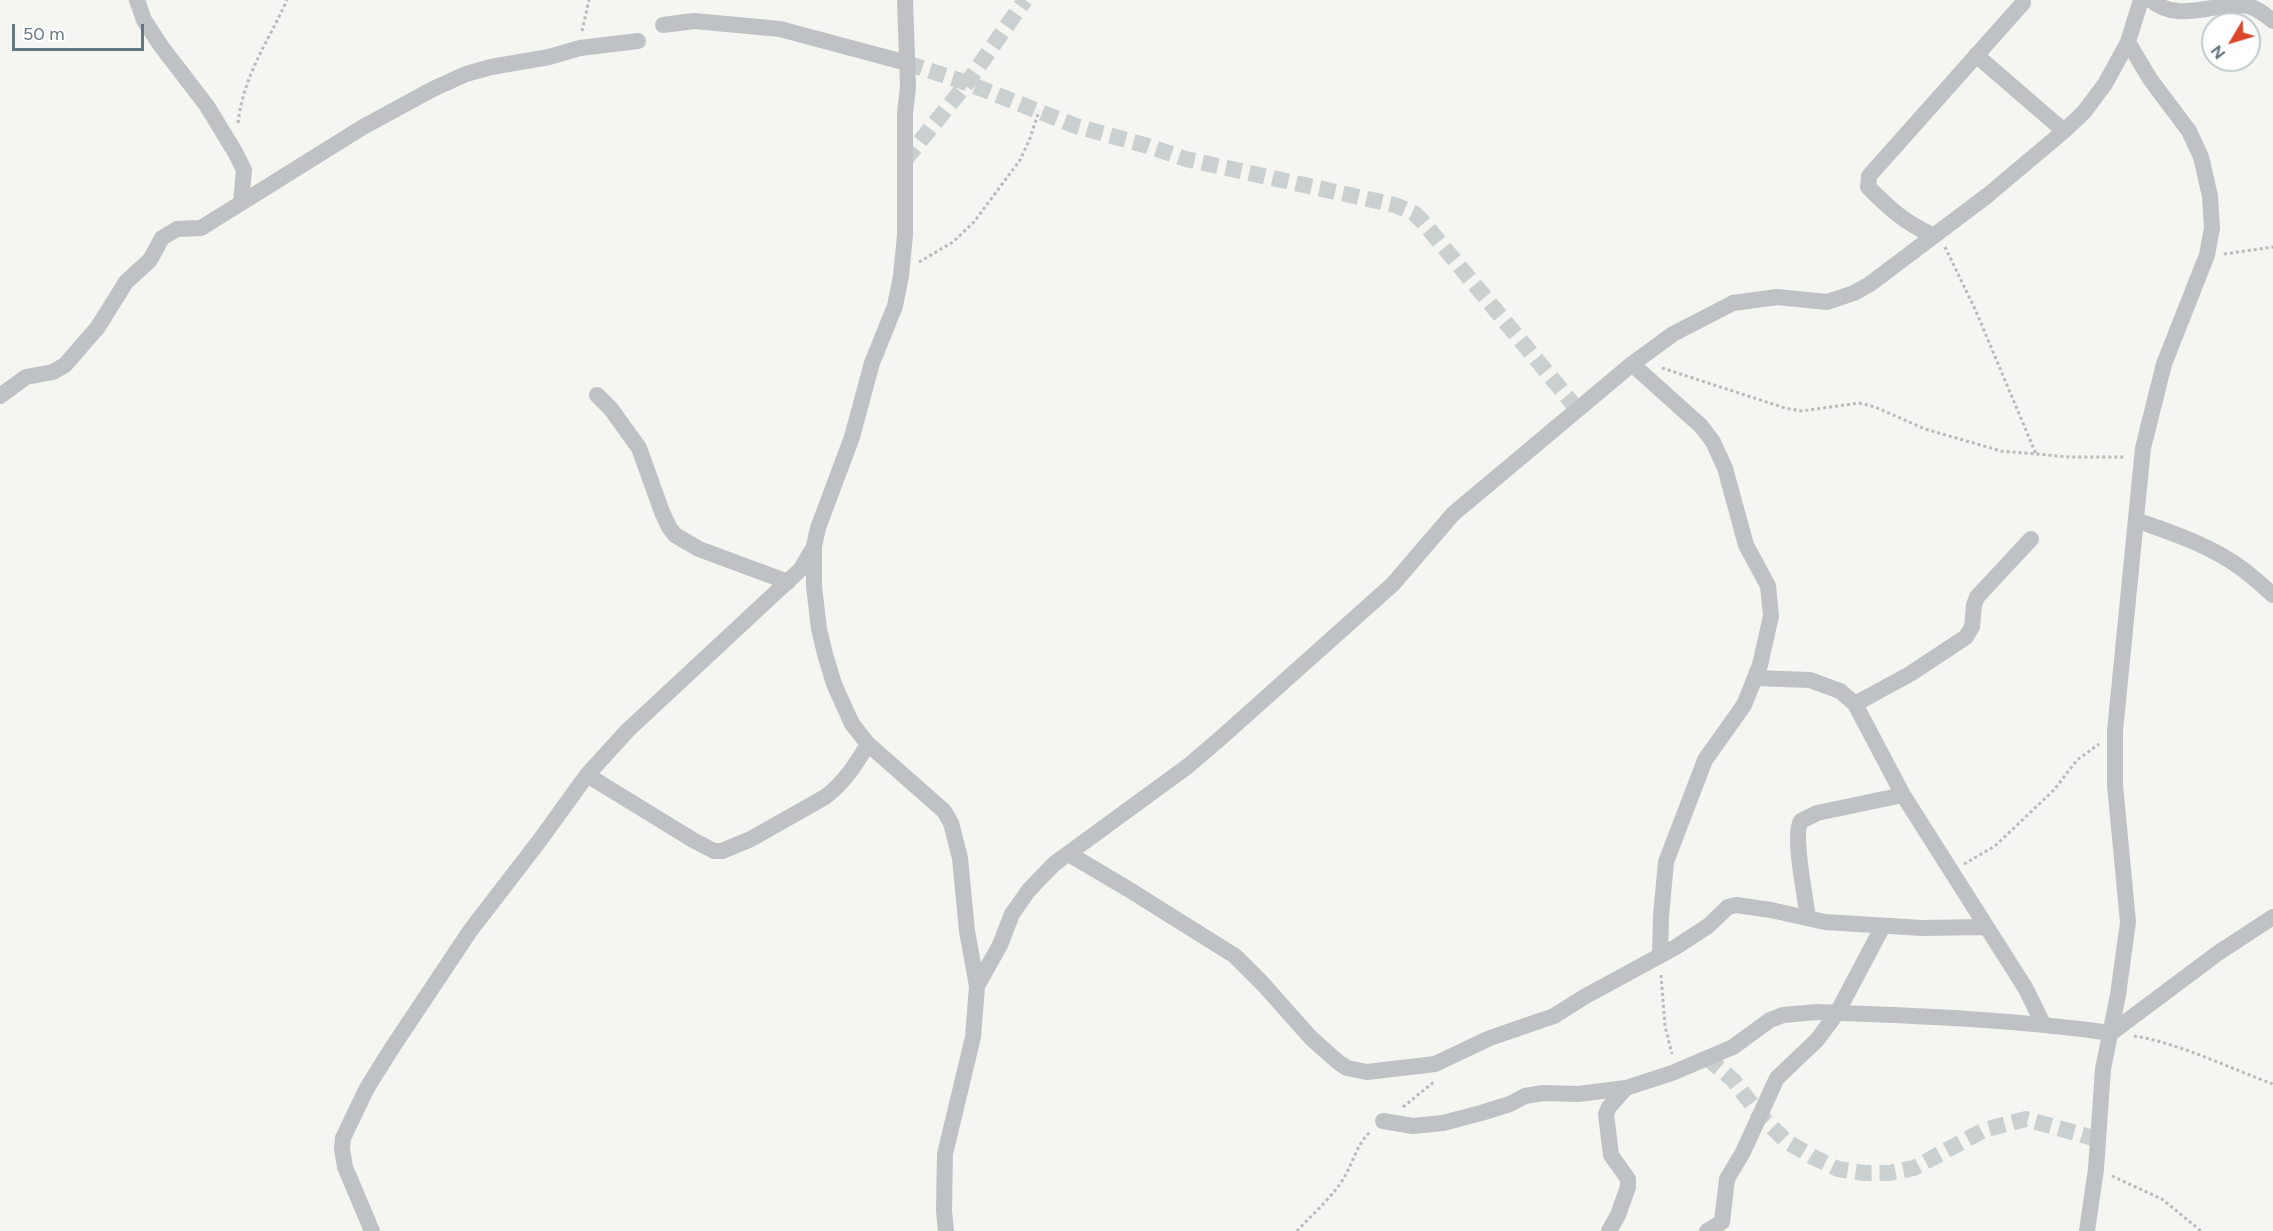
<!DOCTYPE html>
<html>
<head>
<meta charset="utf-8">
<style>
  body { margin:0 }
  #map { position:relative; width:2273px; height:1231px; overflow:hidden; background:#f5f5f1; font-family:Figtree,sans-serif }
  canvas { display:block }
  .north { position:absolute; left:2201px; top:12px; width:60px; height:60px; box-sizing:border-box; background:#fff; border:2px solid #c1c9cd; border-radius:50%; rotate:232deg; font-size:16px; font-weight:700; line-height:24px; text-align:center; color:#657781 }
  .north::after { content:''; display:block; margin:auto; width:21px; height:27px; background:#dc472b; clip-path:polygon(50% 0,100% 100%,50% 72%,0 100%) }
  .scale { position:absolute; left:12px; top:24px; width:132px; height:27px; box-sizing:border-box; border:3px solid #657781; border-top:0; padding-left:8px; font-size:18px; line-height:21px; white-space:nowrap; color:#657781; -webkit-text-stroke:4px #fff; paint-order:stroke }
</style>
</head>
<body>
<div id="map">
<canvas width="2273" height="1231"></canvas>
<div class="north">N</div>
<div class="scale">50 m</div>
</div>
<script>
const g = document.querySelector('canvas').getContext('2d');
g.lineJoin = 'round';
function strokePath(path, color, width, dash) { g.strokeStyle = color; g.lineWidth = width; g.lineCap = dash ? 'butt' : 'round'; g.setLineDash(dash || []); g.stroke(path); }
strokePath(new Path2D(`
  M907,63L967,83L1076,126L1148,146L1186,159L1395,205L1414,213L1423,222L1578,410
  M905,160L967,83L1025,0
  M1707,1058L1733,1080L1760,1115L1786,1141L1813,1157L1838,1169L1864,1173H1889L1914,1168L1984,1130L2026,1119L2097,1139`), '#cacfcf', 16, [16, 8]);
strokePath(new Path2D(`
  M582,31L589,0
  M238,123C244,74 267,44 287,0
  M1945,247L1975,309L2036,454
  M2224,254L2273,247
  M919,262L953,242L974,222L1020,160L1029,141L1039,111
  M1662,368L1785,408L1802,411L1859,403L1875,407L1925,429L2001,451L2070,457H2125
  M1964,864L1995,846L2054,790L2077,760L2099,744
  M1661,975L1665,1026L1672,1054
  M2134,1036C2176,1042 2232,1069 2273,1084
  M1403,1107L1435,1081
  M2112,1176L2162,1199L2201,1231
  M1297,1231C1311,1216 1336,1193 1345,1176C1354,1160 1357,1144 1371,1131`), '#b8bbbd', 3, [3, 3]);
strokePath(new Path2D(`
  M137,0L144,20L161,46L207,106L235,152L244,170L241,202
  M905,0L908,87L905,113V235L901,276L895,306L872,363L852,437L818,528L814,546V586L819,629L825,654L834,684L852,724L868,744L944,811L951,823L960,858L967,931L977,986L973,1037L945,1154L944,1211L946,1231
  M2151,0C2179,25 2218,0 2249,6C2257,9 2266,15 2273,21
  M663,25L694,21L780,29L907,63
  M1976,55L2064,131
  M1932,235C1904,222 1890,209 1868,187L1869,176L2023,3
  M1632,364L1701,426L1713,442L1725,468L1746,545L1768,586L1771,616L1760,665L1744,705L1705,760L1666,862L1661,916L1660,955
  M597,395L611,409L639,448L662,512L669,527L675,535L699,549L788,582
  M0,396L26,377L53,372L65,365L98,327L126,282L150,260L162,238L177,229L201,228L363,127L433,89L466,74L491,67L549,57L580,48L638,41
  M2136,520C2172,533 2210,545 2241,568C2252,576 2263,586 2273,595
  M1755,678L1810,680L1840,691L1855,704L1903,795L2026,989L2043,1024
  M1855,704L1910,674L1966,637L1972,627L1974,605L1977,597L2031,539
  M587,775L693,840L714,851H722L751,839L825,797C844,783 856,764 868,744
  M1069,854L1128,889L1235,956L1263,984L1311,1038L1338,1062L1347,1068L1367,1072L1435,1064L1490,1038L1554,1016L1584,997L1676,947L1708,926L1728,907L1736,905L1771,910L1825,922L1922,928L1985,927
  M1808,918C1806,899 1792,835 1801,821L1817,813L1903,795
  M977,986L1000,945L1012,914L1029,890L1054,864L1188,766L1223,736L1393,584L1453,514L1632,364L1673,334L1733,303L1777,297L1827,302L1854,293L1870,284L1988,195L2064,131L2084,112L2105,84L2128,42L2141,0
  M1383,1121L1413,1126L1443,1123L1481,1113L1510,1104L1525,1096L1543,1093L1578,1094L1626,1088L1672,1073L1733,1047L1770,1020L1783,1015L1817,1012C1917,1016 2012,1019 2111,1033L2218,953L2273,917
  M372,1231L345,1167L342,1149L343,1138L367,1088L392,1048L470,931L540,840L587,775L628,730L801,569L812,550
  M1609,1231L1618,1215L1628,1187V1179L1611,1155L1606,1114L1609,1107L1626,1088
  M1707,1231L1722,1222L1727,1179L1743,1152L1777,1078L1817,1040L1837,1013L1883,926
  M2087,1231L2096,1169L2103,1069L2118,995L2128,922L2115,785V731L2143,448L2164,364L2207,255L2212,228L2210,196L2201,157L2189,131L2150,79L2128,42`), '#bec2c5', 16);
</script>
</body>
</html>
